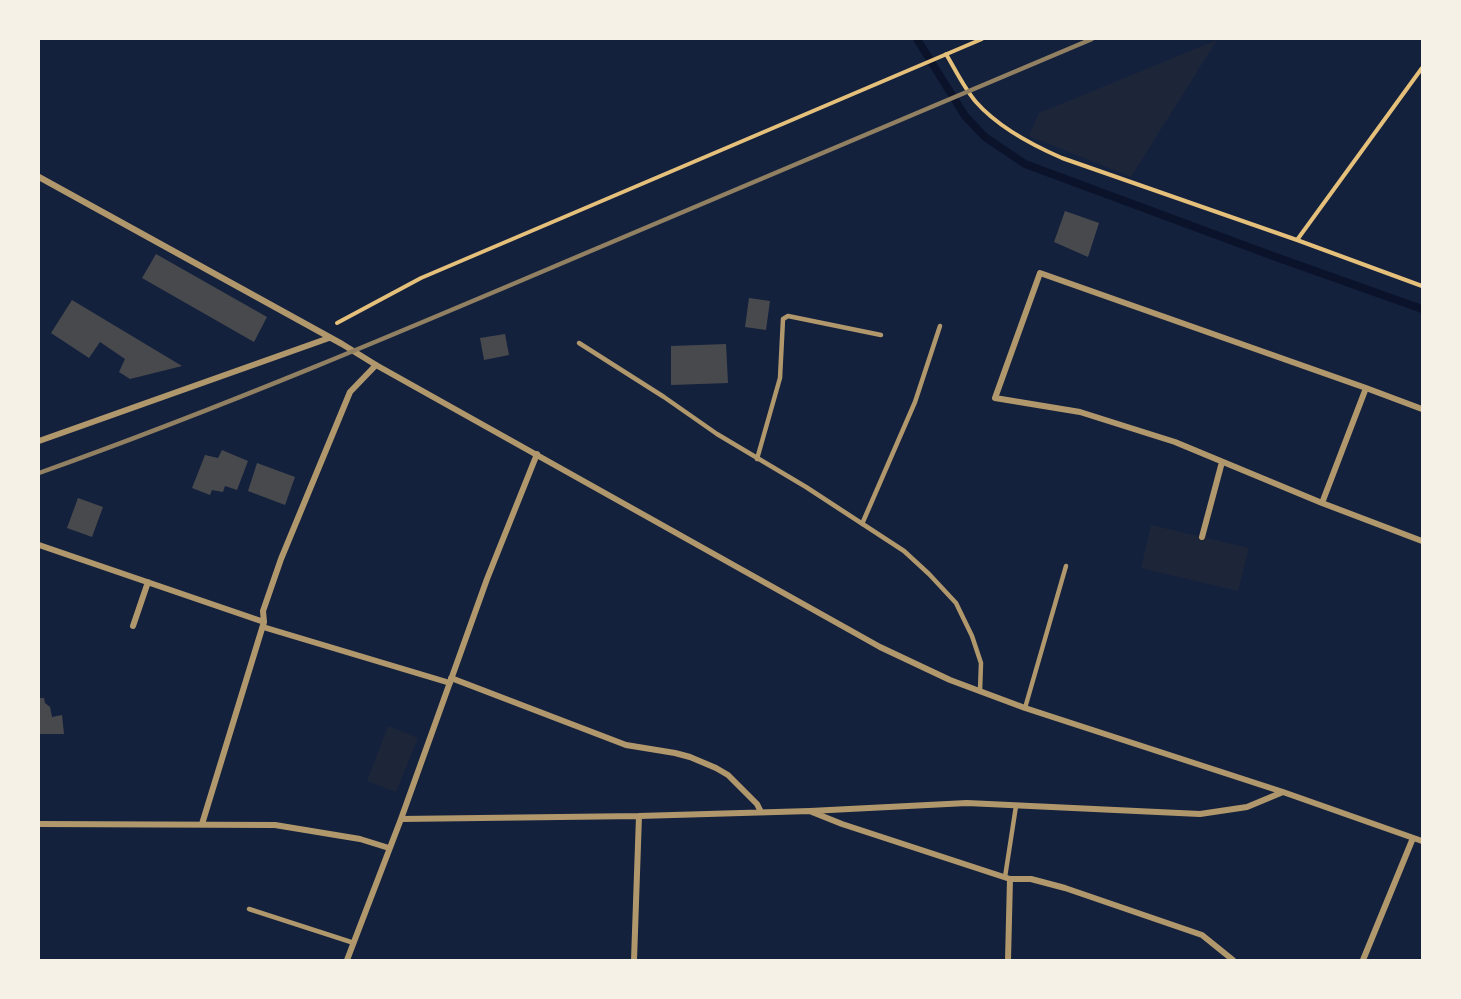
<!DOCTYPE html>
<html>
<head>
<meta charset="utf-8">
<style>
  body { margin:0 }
  #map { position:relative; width:1461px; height:999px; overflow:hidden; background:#14213d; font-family:Lora,serif }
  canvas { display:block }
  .frame { position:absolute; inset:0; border:40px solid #f6f1e7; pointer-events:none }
</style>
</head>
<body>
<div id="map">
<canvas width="1461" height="999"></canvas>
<div class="frame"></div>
</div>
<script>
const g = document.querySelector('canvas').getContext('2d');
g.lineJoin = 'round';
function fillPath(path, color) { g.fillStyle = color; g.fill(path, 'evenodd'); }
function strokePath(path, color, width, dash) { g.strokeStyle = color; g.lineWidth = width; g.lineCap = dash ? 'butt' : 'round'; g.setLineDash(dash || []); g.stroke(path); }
fillPath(new Path2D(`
  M1217,40L1131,177L1029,136L1039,113Z
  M1151,525L1249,548L1238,591L1141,568Z
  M388,726L418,738L396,792L367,781Z`), '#1d2539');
strokePath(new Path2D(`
  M917,39L965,116L985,137L1025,164L1273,256L1422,309`), '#0b132b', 8);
fillPath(new Path2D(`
  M1065,211L1099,223L1088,257L1054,242Z
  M156,254L267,317L254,342L142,278Z
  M749,298L770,301L766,330L745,327Z
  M72,300L182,366L130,379L119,372L125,359L100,342L89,358L51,333Z
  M505,334L509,355L484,360L480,338Z
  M726,344L728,383L671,385V346Z
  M222,450L248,461L237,490L225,486L223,492L212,490L210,495L192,488L205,455L218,458Z
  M257,463L295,477L285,505L248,491Z
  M78,498L103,507L92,537L67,528Z
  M39,698H44L45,703L50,707L52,717L62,715L64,734H39Z`), '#48494c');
strokePath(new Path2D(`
  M946,54C955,69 964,88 976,102C998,127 1032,145 1062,158L1297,240L1422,286
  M1297,240L1422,68
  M337,323L421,278L982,39`), '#e5c07b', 4);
strokePath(new Path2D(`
  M579,343L664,397L717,434L806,487L904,551L929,574L956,603L972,636L981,663L980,691
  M757,459L780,378L783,319L788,316L881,335
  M862,524L915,402L940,326
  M1025,708L1066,566
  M1005,877L1016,806
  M249,909L354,943`), '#b1986c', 4.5);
strokePath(new Path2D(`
  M39,177L342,344L376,365L880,647L950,680L1025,708L1283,792L1422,841
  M1422,409L1366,388L1040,273L995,398L1080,412L1175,442L1322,503L1422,541
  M39,441L329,338
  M1322,503L1366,388
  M1202,537L1222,462
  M39,545L264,622
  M133,626L148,582
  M263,627L450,683
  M451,678L626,745L675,753L690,757L716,768L728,775L757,804L761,812
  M812,812L842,824L1010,879H1031L1065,888L1202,935L1233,960
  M401,819L639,816L810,811L967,803L1200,814L1247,807L1283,792
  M39,824L275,825L360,839L389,848
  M202,824L264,622L263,611L281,559L350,392L376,365
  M347,960L401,819L487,579L537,454
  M634,960L639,816
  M1008,960L1010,879
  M1363,960L1413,838`), '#b1986c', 6);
strokePath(new Path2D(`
  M39,473C224,407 405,330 586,253C754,181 923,110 1092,39`), '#918062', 4.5);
</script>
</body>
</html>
